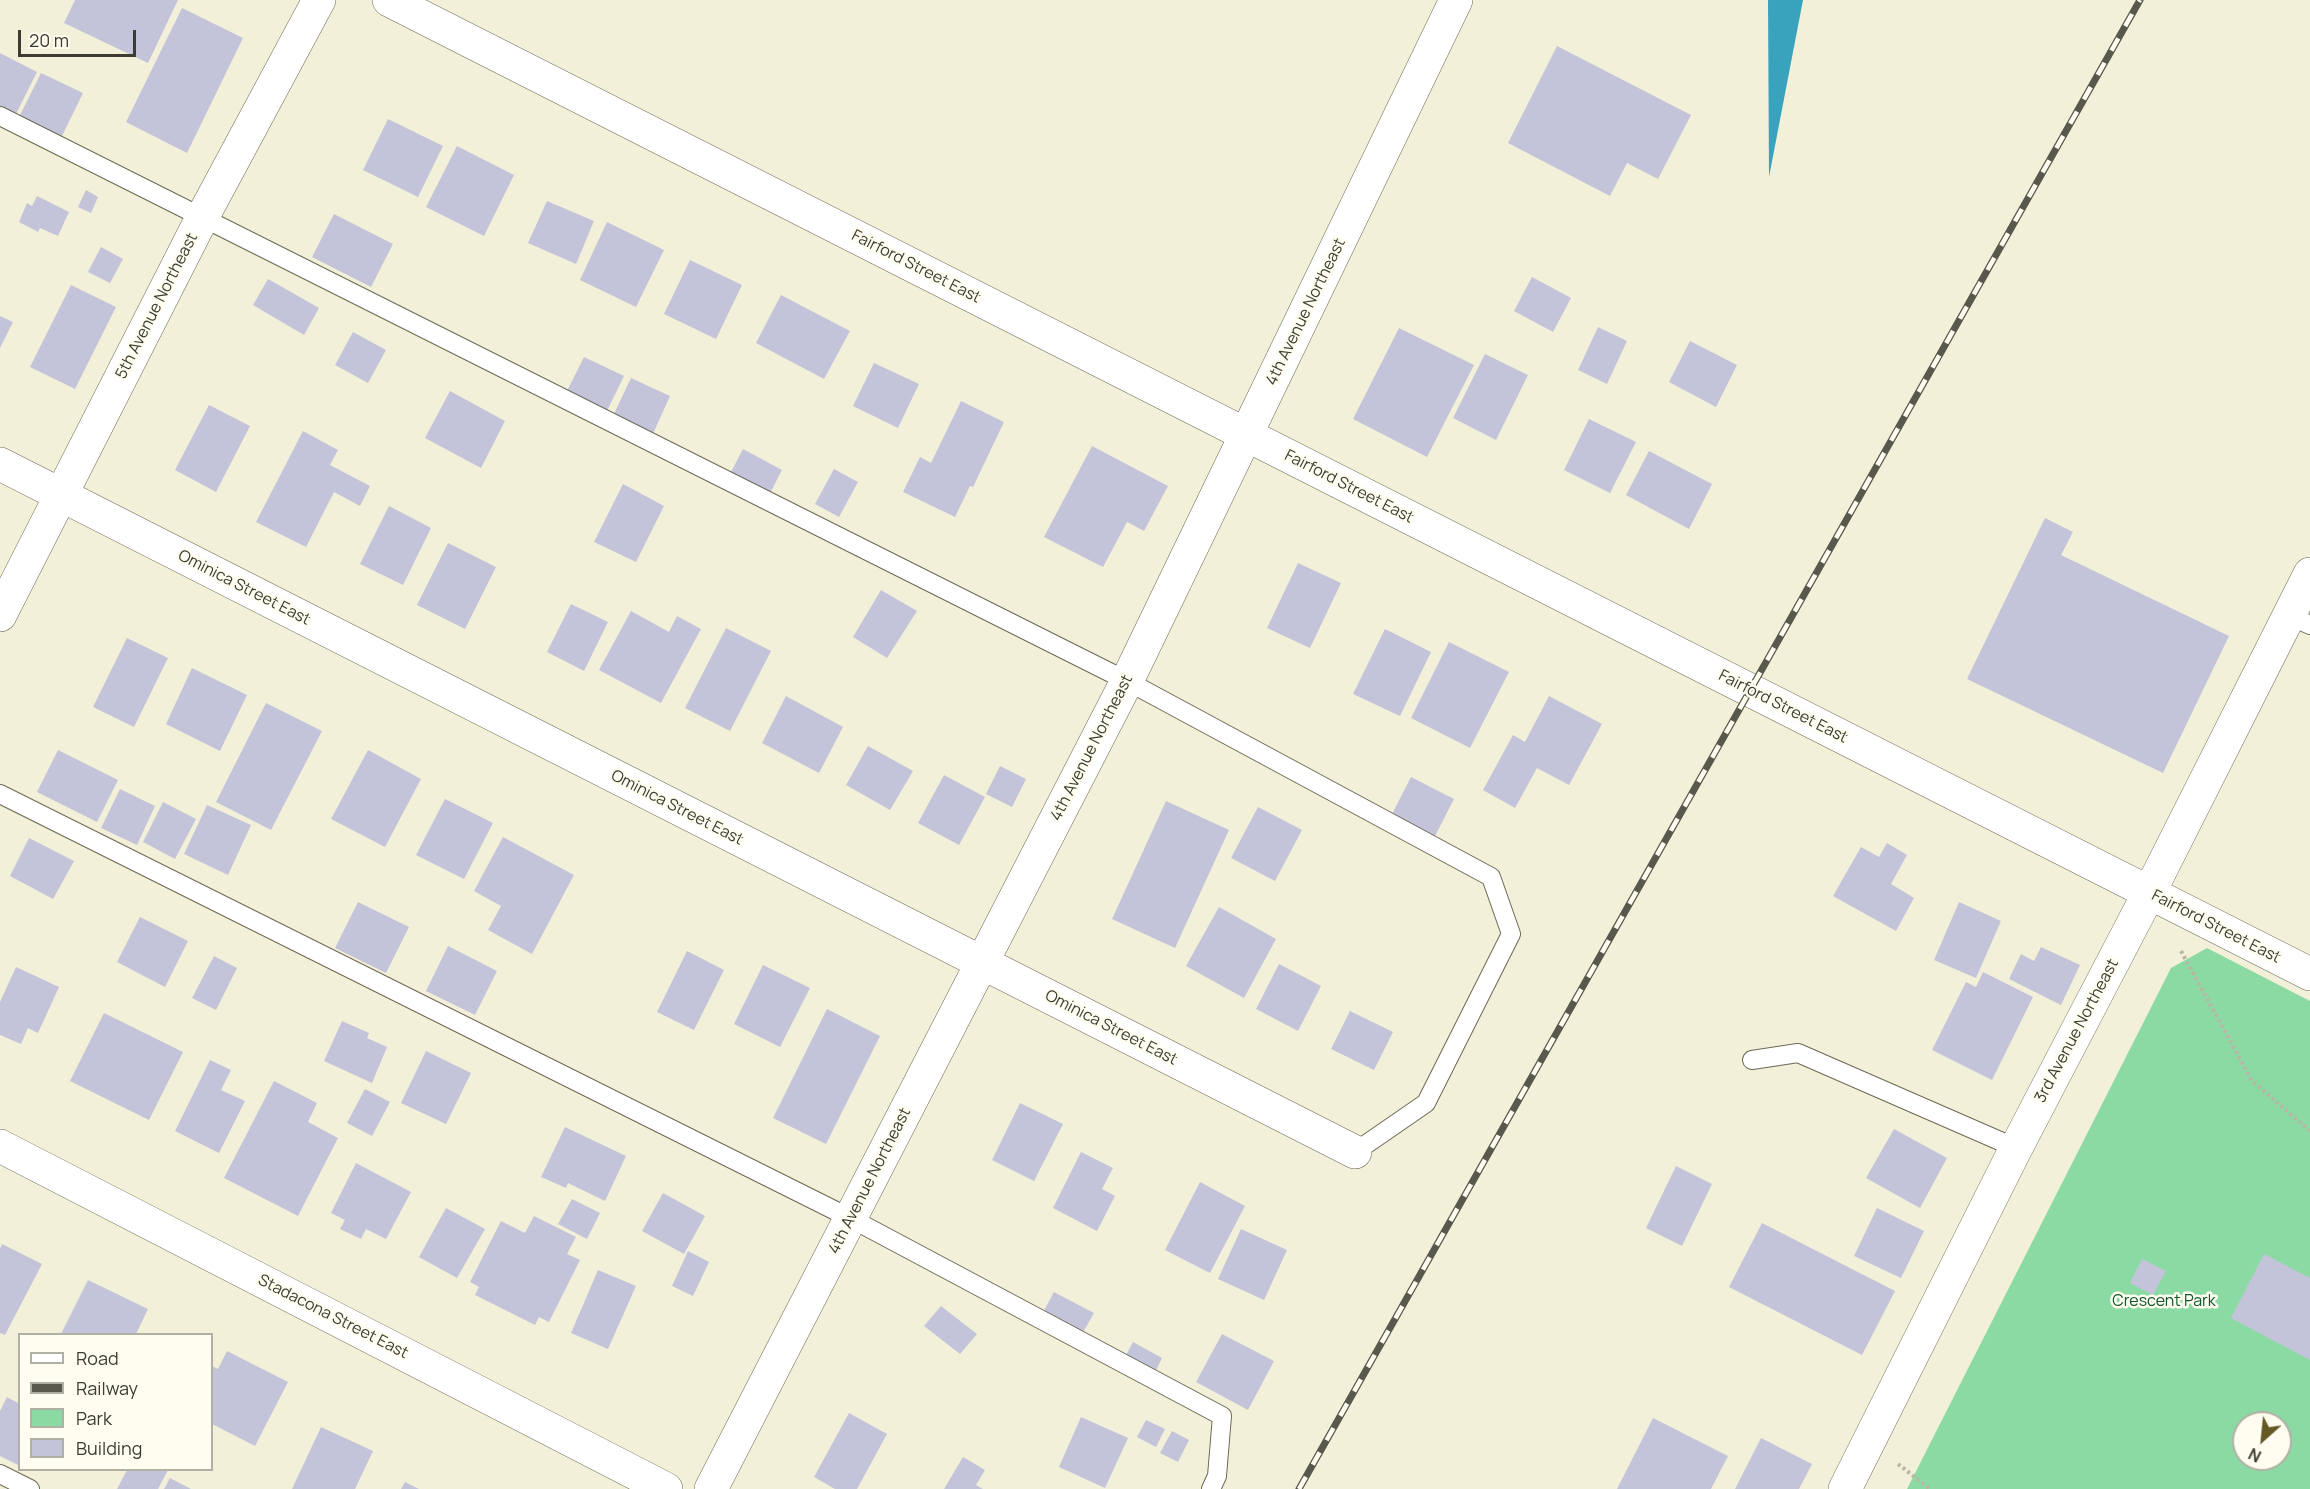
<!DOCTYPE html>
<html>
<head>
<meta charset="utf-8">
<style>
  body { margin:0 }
  #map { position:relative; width:2310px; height:1489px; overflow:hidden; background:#f3f0d9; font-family:Manrope,sans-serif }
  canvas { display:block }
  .legend { position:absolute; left:18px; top:1333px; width:195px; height:138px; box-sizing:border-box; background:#fffdef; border:2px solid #b1b0a4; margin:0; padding:8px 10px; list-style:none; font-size:18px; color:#3d3c33 }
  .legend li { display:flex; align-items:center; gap:12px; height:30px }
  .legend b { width:30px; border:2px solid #b1b0a4 }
  .north { position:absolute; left:2232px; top:1411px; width:60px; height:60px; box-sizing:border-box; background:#fffdef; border:2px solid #b1b0a4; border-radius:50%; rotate:207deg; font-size:16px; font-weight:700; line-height:24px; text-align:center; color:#3d3c33 }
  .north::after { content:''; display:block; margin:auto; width:21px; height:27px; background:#655926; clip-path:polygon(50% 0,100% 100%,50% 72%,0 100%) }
  .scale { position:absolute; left:18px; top:30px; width:118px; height:27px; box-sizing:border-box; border:3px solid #3d3c33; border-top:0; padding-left:8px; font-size:18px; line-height:21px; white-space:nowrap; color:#3d3c33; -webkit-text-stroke:4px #fffdef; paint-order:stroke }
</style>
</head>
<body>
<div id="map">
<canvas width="2310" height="1489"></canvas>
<ul class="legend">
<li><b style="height:8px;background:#fff"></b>Road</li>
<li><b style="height:8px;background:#59584c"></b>Railway</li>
<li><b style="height:16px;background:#8cdaa3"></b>Park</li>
<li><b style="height:16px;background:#c3c4da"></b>Building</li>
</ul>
<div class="north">N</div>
<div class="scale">20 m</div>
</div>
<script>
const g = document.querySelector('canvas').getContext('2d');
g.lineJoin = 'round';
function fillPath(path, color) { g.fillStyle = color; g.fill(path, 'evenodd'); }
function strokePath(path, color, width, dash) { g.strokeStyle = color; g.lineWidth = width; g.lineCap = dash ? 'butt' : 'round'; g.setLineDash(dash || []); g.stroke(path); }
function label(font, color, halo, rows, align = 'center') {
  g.font = font + ' Manrope,sans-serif'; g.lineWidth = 5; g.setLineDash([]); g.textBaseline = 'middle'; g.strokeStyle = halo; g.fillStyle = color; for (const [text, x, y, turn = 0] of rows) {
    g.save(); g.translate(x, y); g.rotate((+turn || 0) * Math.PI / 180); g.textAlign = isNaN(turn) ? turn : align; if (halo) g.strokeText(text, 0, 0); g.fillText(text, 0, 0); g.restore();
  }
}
fillPath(new Path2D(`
  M2207,948L2310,1001V1489H1907L2171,968ZM2244,1423H2280V1459H2244Z`), '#8cdaa3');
fillPath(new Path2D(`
  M1768,0H1803L1769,177Z`), '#39a2bc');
fillPath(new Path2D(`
  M75,0H178L148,63L64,23Z
  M182,8L243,38L187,153L126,122Z
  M1557,46L1691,115L1658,179L1627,163L1610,196L1508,143Z
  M0,53L37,72L14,118L0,110Z
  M41,73L83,93L60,140L18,119Z
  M388,119L443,146L418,197L363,170Z
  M457,146L514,175L484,236L426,207Z
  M86,190L98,197L91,213L78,207Z
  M37,196L69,212L58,236L40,228L38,232L19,222L27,203L32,206Z
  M547,201L594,221L576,264L528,243Z
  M334,214L393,244L371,287L312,257Z
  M607,222L664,250L636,307L580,280Z
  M101,247L123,259L110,283L88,272Z
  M690,260L742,285L716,339L664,314Z
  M1532,277L1571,298L1553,332L1514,311Z
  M268,279L319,308L304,335L253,305Z
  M71,285L116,307L75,389L30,367Z
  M781,295L850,331L824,379L756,343Z
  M0,316L13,322L0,348Z
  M1598,327L1627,341L1607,384L1578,370Z
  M1399,328L1474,365L1427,457L1353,419Z
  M353,332L386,350L368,383L335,365Z
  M1690,341L1737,365L1716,407L1669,382Z
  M1485,354L1528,375L1496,440L1453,418Z
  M584,357L624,376L606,413L566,393Z
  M874,363L919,384L898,428L853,406Z
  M631,378L670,396L652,436L612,418Z
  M450,391L505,421L481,468L425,438Z
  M961,401L1004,422L973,487L970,486L955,517L903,492L920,457L931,463Z
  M209,405L250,426L216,492L175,470Z
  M1589,419L1636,442L1610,493L1564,470Z
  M303,431L338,450L330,465L370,486L360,506L334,492L306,547L256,522Z
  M1092,446L1168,486L1144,531L1127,522L1103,567L1044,537Z
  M743,449L782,470L768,497L729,476Z
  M1649,451L1712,484L1689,529L1626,495Z
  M834,469L858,482L839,517L815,504Z
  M623,484L664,506L636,562L594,542Z
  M389,506L431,528L403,585L360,564Z
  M2045,518L2073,532L2061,555L2229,636L2163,773L1967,679Z
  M448,543L496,567L465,629L417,605Z
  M1298,563L1341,583L1310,648L1267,628Z
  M881,590L917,611L887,658L853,637Z
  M571,604L608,622L584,671L547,652Z
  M631,611L669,632L677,616L701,629L661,703L599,670Z
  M726,628L771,651L730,731L685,708Z
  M1385,629L1431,652L1400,716L1353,694Z
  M127,638L168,658L134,727L93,707Z
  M1449,642L1509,672L1470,748L1411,718Z
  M192,668L247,695L220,751L166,724Z
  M786,696L843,727L819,773L762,743Z
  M1549,696L1602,724L1569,785L1537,768L1515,808L1483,790L1513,735L1525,742Z
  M266,703L322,731L271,830L216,802Z
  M868,746L913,771L890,810L846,785Z
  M58,750L118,780L97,822L37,792Z
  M368,750L421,779L385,847L331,819Z
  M1000,766L1026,779L1012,807L986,794Z
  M944,775L985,797L959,845L918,823Z
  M1411,777L1454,799L1433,840L1390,818Z
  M120,789L155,806L137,845L101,828Z
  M445,799L493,823L464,879L416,855Z
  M1166,801L1229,830L1175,948L1112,919Z
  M163,802L196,819L175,859L143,842Z
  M207,805L251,825L228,875L184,854Z
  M1258,807L1302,830L1275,881L1231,858Z
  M503,837L574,875L532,954L488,930L501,906L474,891Z
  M29,838L74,861L53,899L10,876Z
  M1887,843L1907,855L1891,884L1914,898L1896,931L1833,896L1861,847L1879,857Z
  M358,902L409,927L386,973L335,948Z
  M1959,902L2001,921L1976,978L1934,960Z
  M1219,907L1276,939L1244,998L1186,966Z
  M140,917L188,941L165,987L117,962Z
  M448,946L497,971L475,1015L426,991Z
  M2041,947L2080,965L2061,1005L2009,979L2021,954L2034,961Z
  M687,951L724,970L694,1030L657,1012Z
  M214,956L237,968L216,1010L192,998Z
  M1279,964L1321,986L1298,1031L1256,1009Z
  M763,965L810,988L780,1047L734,1024Z
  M16,967L59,987L38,1033L28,1028L21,1044L0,1035V1002Z
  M1983,972L2033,997L1992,1080L1932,1050L1966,982L1976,987Z
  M827,1009L880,1036L826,1144L773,1118Z
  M1350,1011L1393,1032L1374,1070L1331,1049Z
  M104,1013L183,1052L149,1120L70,1081Z
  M342,1021L369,1033L367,1038L387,1047L372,1083L324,1061Z
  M426,1051L471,1073L446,1124L401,1103Z
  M210,1060L231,1070L221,1090L245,1101L219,1153L175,1131Z
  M274,1081L317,1103L308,1122L338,1138L298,1216L224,1178Z
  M365,1089L390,1102L372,1136L347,1123Z
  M1020,1103L1063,1124L1034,1181L992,1160Z
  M565,1127L626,1156L605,1201L568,1183L566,1188L541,1177Z
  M1894,1129L1947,1158L1920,1208L1866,1178Z
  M1081,1152L1113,1168L1102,1189L1115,1196L1097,1231L1053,1208Z
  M356,1163L411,1192L386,1239L366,1229L361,1239L340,1229L345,1220L331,1213Z
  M1676,1166L1712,1184L1682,1246L1646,1228Z
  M1200,1182L1245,1206L1210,1273L1165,1250Z
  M663,1193L705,1216L684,1254L642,1231Z
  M572,1199L600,1213L587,1239L558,1224Z
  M446,1208L485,1229L457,1278L419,1257Z
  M1877,1208L1924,1231L1901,1278L1854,1256Z
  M534,1216L576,1237L567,1254L580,1260L549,1322L539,1317L535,1325L475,1295L479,1287L470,1282L501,1221L525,1233Z
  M1762,1223L1895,1291L1862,1355L1729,1287Z
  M1241,1229L1287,1250L1264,1300L1218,1279Z
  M2,1244L42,1264L5,1335L0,1333V1249Z
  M688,1251L709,1262L693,1296L672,1286Z
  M2264,1254L2310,1278V1360L2231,1318Z
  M2142,1259L2166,1271L2153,1295L2130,1283Z
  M598,1270L636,1286L608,1349L571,1333Z
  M88,1280L148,1309L136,1334H61Z
  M1054,1292L1094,1313L1081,1336L1042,1314Z
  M941,1306L977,1334L960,1354L924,1326Z
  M1222,1334L1274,1361L1248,1410L1196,1382Z
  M1133,1342L1162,1358L1153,1377L1123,1361Z
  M227,1351L288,1382L255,1446L212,1424V1366L218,1369Z
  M7,1397L20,1404V1466L0,1456V1411Z
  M849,1413L887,1434L857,1489H835L814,1477Z
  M1081,1417L1128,1438L1105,1488L1059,1467Z
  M1653,1418L1728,1456L1711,1489H1617Z
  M1146,1420L1165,1429L1156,1447L1137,1437Z
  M321,1427L373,1451L355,1489H292Z
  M1172,1431L1189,1440L1178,1462L1160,1453Z
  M1761,1438L1812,1464L1799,1489H1735Z
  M963,1457L985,1470L976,1485L983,1489H944Z
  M127,1470H168L158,1489H117Z
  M170,1478L191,1489H164Z
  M405,1482L419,1489H401Z`), '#c3c4da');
const lane = new Path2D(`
  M0,116L1127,681L1491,877L1511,934L1426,1103L1355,1152
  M2289,615L2310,625
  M0,794L852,1219L1222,1416L1217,1476L1211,1489
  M1752,1060L1798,1053L2016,1148
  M0,1474L30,1489`);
const street = new Path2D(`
  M389,0L2310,974
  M0,464L1355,1152
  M0,615L202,218L319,0
  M0,1146L666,1489
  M711,1489L1127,681L1456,0
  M1845,1489L2016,1148L2149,893L2310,574`);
strokePath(lane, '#6d6956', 20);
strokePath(street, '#6d6956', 34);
strokePath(new Path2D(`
  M2181,951L2252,1081L2310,1131
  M1898,1464L1930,1489`), '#b8b6a4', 4, [3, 3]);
strokePath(lane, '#fff', 18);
strokePath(street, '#fff', 33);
const rail = new Path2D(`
  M1299,1489L2140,0`);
strokePath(rail, '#59584c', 7);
strokePath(rail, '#fffdef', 4.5, [14]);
label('16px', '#3d3c33', '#fffdef', [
  ["Fairford Street East",916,267,27],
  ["5th Avenue Northeast",157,306,-63],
  ["4th Avenue Northeast",1306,312,-64],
  ["Fairford Street East",1349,487,27],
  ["Ominica Street East",244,588,27],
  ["Fairford Street East",1783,707,27],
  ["4th Avenue Northeast",1092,748,-63],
  ["Ominica Street East",677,808,27],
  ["Fairford Street East",2216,927,27],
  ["Ominica Street East",1111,1028,27],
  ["3rd Avenue Northeast",2077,1031,-62],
  ["4th Avenue Northeast",870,1181,-63],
  ["Stadacona Street East",333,1317,27]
]);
label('16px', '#11552e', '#fffdef', [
  ["Crescent Park",2164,1302]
]);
</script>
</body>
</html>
